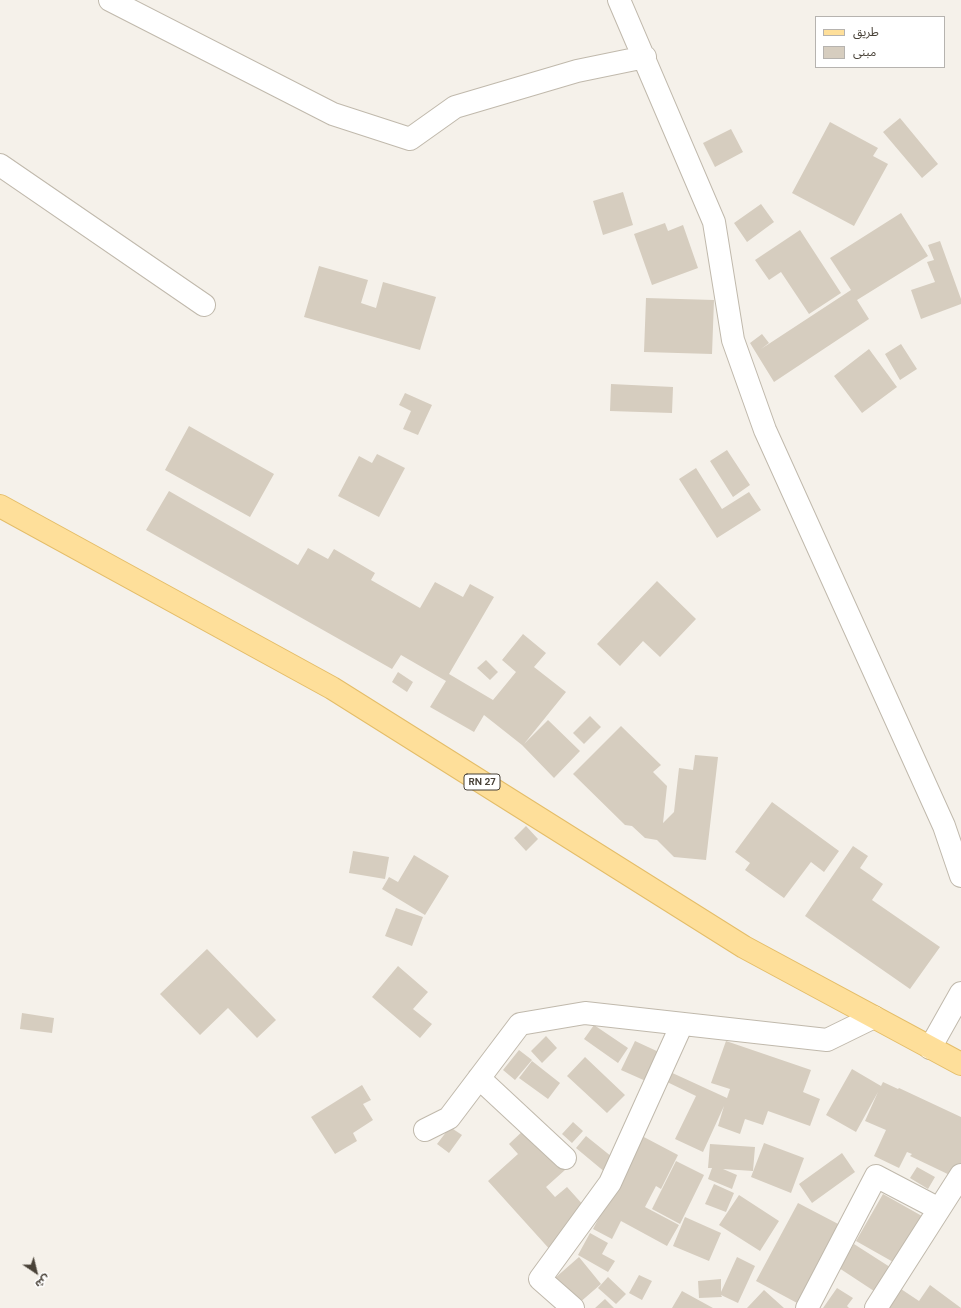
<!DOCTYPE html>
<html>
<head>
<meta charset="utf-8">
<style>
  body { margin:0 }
  #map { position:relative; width:961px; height:1308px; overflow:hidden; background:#f5f1ea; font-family:"DM Sans","Noto Sans Arabic",sans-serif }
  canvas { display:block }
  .legend { position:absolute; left:815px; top:16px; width:130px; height:52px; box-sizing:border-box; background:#fff; border:1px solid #b6b3af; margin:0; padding:5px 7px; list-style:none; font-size:12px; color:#494238 }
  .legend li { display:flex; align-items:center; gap:8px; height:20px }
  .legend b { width:20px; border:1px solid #b6b3af }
  .north { position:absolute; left:16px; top:1252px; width:40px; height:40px; -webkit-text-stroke:3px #fff; paint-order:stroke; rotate:145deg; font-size:11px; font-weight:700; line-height:16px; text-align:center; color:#494238 }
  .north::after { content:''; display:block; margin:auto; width:14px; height:18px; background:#494238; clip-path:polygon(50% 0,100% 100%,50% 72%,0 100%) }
</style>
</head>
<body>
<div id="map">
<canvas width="961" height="1308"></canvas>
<ul class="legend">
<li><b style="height:5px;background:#fedf9a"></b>طريق</li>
<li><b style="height:11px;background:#d6cdbf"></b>مبنى</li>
</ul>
<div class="north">ش</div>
</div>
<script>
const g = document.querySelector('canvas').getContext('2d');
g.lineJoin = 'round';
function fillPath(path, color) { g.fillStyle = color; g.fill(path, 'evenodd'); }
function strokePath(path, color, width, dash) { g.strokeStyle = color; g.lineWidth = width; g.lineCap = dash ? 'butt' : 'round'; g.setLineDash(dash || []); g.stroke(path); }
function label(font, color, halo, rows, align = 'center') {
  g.font = font + ' "DM Sans",sans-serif'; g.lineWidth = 3.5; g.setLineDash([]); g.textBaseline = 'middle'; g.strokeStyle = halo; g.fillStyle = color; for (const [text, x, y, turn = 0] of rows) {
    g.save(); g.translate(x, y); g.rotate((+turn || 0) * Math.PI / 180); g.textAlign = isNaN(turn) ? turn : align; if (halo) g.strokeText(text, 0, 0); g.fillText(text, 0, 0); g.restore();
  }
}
fillPath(new Path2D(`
  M900,118L938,164L922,178L883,132Z
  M830,122L878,148L873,156L888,164L854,226L792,193Z
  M731,129L743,152L715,167L703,143Z
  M623,192L633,225L603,235L593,201Z
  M761,204L774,222L747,242L734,223Z
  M901,213L928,256L857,300L869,319L774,382L750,343L762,334L769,343L761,349L851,290L830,258Z
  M665,223L668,231L683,225L698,268L652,285L634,234Z
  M800,230L841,293L809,314L781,272L769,280L755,260Z
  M940,241L961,299V304L921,319L911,290L935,282L927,262L934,260L928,245Z
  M319,266L368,280L361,303L376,308L383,282L436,297L420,350L304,317Z
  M646,298L714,300L712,354L644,352Z
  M901,344L917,369L900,380L885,354Z
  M869,349L897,387L862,413L834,376Z
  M611,384L673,387L672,413L610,411Z
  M405,393L432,405L418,435L403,429L411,411L399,405Z
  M189,426L274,474L250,517L165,470Z
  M727,450L750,485L733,497L710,461Z
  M377,454L405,468L379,517L338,496L359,456L372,463Z
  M696,468L722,509L749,492L761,510L717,538L679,479Z
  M169,491L298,565L308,548L328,559L334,549L375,573L371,580L420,608L435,582L463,597L470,584L494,597L449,674L493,700L516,672L502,660L523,634L546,653L534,667L566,692L524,744L548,720L580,751L554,778L522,745L484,715L474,732L430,707L446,681L401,655L392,669L146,530Z
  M657,581L696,619L660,657L643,641L620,666L597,644Z
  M486,660L498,672L490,680L477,668Z
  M398,672L413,682L407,692L392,682Z
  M590,716L601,727L584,744L573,733Z
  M621,726L661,765L653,772L667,786L663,823L674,812L679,768L693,770L695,755L718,757L706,860L674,857L657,840L645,838L632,826L625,825L573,774Z
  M772,802L839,851L824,872L811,862L784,898L745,870L750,863L735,852Z
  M526,826L538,839L526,851L514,838Z
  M853,846L868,856L860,868L883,884L872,900L940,947L910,989L805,916Z
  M353,851L389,857L385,879L349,873Z
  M414,855L449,876L425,915L382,889L389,877L398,882Z
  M396,908L423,917L412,946L385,936Z
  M207,949L276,1020L257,1038L228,1008L200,1035L160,994Z
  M398,966L428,992L413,1009L432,1024L420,1038L372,997Z
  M22,1013L54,1018L52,1033L20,1029Z
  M594,1025L628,1048L618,1063L584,1039Z
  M546,1036L557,1048L542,1063L531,1051Z
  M635,1041L661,1053L648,1082L621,1070Z
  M726,1041L811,1070L803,1092L820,1099L810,1126L768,1111L763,1125L745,1119L740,1134L718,1126L724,1106L703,1152L675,1139L696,1096L663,1080L668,1071L727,1098L730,1089L711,1083Z
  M519,1050L532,1060L515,1080L503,1070Z
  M585,1057L625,1095L607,1113L567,1076Z
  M532,1061L560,1083L548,1099L519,1078Z
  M852,1069L881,1086L883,1082L898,1089L899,1088L961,1117V1168L956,1178L910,1156L912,1154L907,1152L899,1168L874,1156L886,1130L865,1121L878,1092L856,1132L826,1115Z
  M362,1085L371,1100L363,1104L373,1120L353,1133L357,1141L335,1154L311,1117Z
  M573,1122L583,1131L572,1143L562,1134Z
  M450,1127L462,1135L449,1153L437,1144Z
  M526,1128L565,1170L546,1187L555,1197L567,1187L594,1217L553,1253L488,1181L518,1154L509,1144Z
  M586,1136L617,1161L606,1173L576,1148Z
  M642,1136L678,1155L661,1189L656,1186L645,1207L679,1225L667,1246L621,1221L612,1239L593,1229Z
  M764,1143L804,1158L791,1193L751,1177Z
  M710,1144L755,1147L753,1171L723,1169L737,1175L732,1189L708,1179L712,1168H708Z
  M842,1153L855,1172L812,1203L799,1184Z
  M676,1161L704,1175L680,1224L652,1209Z
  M917,1167L935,1177L928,1189L910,1178Z
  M714,1184L734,1193L726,1212L705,1204Z
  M883,1194L929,1220L902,1267L856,1241Z
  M739,1195L779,1221L760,1251L719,1225Z
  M798,1203L842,1226L799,1304L756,1281Z
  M685,1217L721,1233L709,1261L673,1246Z
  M590,1233L608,1243L602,1254L615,1261L608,1272L578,1255Z
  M854,1244L893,1269L877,1293L839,1268Z
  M579,1257L601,1284L578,1304L555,1278Z
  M737,1257L755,1266L738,1303L721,1295L722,1297L699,1298L698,1281L721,1279V1292Z
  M639,1275L652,1281L642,1300L629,1293Z
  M608,1277L626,1294L616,1304L598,1288Z
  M930,1285L961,1308H888L901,1289L919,1301Z
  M837,1288L853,1298L847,1306L849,1308H823Z
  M764,1290L784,1308H747Z
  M682,1291L713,1308H672Z
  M605,1299L614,1308H595Z`), '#d6cdbf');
const minor = new Path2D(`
  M110,0L333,114L410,139L455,107L577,71L645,57
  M619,0L714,222L733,340L765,430L944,826L961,876
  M0,165L204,305
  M930,1048L961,993
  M479,1078L565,1158
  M425,1130L449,1118L520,1024L585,1013L827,1040L874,1017
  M573,1308L540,1279L610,1183L682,1024
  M807,1308L876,1176L939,1209
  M876,1308L961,1175`);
const major = new Path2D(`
  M0,506L332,688L744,947L961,1064`);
strokePath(minor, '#c0b9ac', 24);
strokePath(major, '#e4bd68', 24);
strokePath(minor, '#fff', 22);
strokePath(major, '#fedf9a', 22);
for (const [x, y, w] of [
  [482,782,36]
]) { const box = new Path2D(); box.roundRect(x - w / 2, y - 8, w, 16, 3); g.fillStyle = '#fff'; g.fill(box); strokePath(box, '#494238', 1); }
label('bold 10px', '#494238', null, [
  ["RN 27",482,782]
]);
</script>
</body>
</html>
